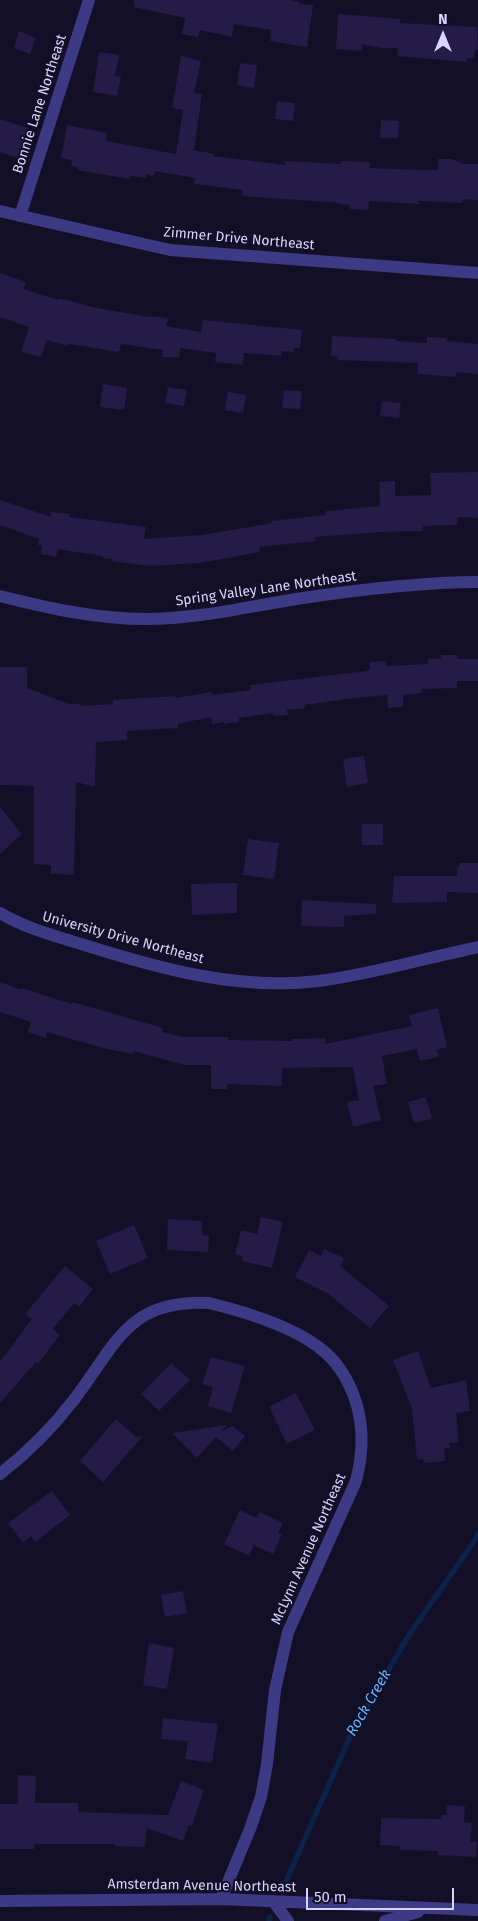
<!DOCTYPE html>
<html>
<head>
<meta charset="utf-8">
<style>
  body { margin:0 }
  #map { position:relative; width:478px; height:1921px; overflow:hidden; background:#130f26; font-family:"Fira Sans",sans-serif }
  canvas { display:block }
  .north { position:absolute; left:418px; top:10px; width:50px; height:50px; -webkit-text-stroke:4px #130f26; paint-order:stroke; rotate:0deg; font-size:14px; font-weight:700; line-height:20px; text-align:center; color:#d9d4ff }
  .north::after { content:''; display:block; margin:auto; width:18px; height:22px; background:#d9d4ff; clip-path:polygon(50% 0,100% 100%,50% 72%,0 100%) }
  .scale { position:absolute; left:306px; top:1888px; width:148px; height:22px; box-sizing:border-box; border:2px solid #d9d4ff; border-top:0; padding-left:6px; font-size:15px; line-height:18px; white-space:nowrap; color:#d9d4ff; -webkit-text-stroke:4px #130f26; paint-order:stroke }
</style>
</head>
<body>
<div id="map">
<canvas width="478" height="1921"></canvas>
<div class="north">N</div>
<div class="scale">50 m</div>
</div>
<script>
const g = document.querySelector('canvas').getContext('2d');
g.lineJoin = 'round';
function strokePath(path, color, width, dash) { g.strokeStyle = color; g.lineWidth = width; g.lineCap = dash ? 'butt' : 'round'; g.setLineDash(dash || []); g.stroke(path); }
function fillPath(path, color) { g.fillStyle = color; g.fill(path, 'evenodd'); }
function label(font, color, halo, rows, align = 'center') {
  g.font = font + ' "Fira Sans",sans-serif'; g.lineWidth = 4; g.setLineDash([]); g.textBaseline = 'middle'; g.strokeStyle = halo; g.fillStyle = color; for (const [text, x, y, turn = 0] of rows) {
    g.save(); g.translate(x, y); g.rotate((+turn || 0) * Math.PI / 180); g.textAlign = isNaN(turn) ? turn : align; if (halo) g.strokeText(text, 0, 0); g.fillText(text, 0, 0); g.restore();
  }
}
strokePath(new Path2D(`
  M284,1886L353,1730L409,1635L475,1540L478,1534
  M269,1921L270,1917`), '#0c2248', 5.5);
fillPath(new Path2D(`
  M134,0H290L300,2L299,4L313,5L307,47L270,41L271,30L234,24L232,37L200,30L198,37L182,34L185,18L134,7Z
  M338,14L400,19V23L418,24L477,27L478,50L475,49L474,58H467V62L397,56L398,48H382L362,44V51L336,49Z
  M19,31L36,38L30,54L14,48Z
  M99,52L119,55L115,76L121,77L117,96L93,92Z
  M181,56L201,61L194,93L202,94L194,150L214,154L213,156L285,165V161L341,164V161L370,162V168L419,170H438V159H452L463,164H478V200L463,199V203L419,201V204L369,201L368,210L350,209V205L340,204V203L242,196L243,190L194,184L195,178L155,171L154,176L146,174V178L130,176V179L77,170L78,167L71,166L72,160L61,158L67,125L107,133L106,141L176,154L183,110L172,108Z
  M240,63L257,65L254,88L237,85Z
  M277,101L295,103L293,121L275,119Z
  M0,119L28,128L18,158L0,152Z
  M381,120L399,121L398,138H380Z
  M0,273L26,282L23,289L59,300V298L92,307L148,317L149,316L168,318L166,326L201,332L203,320L302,330L300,348H294V352L282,351L281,356L244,353L243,365L215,362L216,353L180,348L179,358L162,357L163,350L121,344L119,352L69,344L68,346L47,340L41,357L21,352L29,327L0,317Z
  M332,336L396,339V341L427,343V337L447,338V341L478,344V374L456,372V377L418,374V363L338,360V357L331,356Z
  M103,384L127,388L124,410L100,407Z
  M168,387L187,390L184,406L165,403Z
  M284,390L302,391L300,409L282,408Z
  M228,392L246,395L243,413L225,410Z
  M382,401L401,403L399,418L380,416Z
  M478,472V518L457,517V525L423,526V531L382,532L315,537L316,541L259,547L260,552L200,563L151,566L111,561L112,559L102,558V556L58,549L56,557L41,554L42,545H38L39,539L0,525V500L51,517V512L70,514L69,517L146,527L144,539L202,535L272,523L271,521L326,515V511L380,506L379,482L395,481V496L431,495L430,473Z
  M441,655H457V659H478V681H457V688L421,689V693L403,695V707L388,708L387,695L346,699L305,705V708L287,710L288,715L273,716V713L239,718V722L224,724V722L212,724L211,717L178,724V728L127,731V740L96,742L95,787L76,782L74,875L51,874V865L34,864V786L0,785V667H27V688L69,704H80V706L113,704V700L176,696V698L211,692L212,695L251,690L250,685L367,671L370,670V662L386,661V666L428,664V659L441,658Z
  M364,756L368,783L347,787L343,759Z
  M0,807L22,834L0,854Z
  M362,824H383V845H362Z
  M248,839L279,843L274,879L243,875Z
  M459,863H478V893L447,892V902L392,903L394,876H457V867H460Z
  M237,883V913L192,915L191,884Z
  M302,900L376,904V914L344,916V927L301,926Z
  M0,982L21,990L22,988L72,1004L73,1002L163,1028L162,1032L183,1037H228V1040L292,1041V1039L325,1038V1044L412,1026L409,1015L438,1008L447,1047L437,1050L439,1057L420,1061L417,1049L382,1056L387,1084L373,1086L381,1120L353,1127L347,1102L359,1100L353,1067L282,1068V1086L227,1084V1089H211V1065H185L133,1051V1054L107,1049L47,1032L46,1038L28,1032L31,1022L0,1012Z
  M426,1097L432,1119L414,1123L408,1102Z
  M261,1217L283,1222L272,1268L242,1261L243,1256L235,1254L241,1230L257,1234Z
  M168,1219L202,1221V1235L209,1236L208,1252L167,1250Z
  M134,1225L148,1258L110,1274L96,1241Z
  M324,1249L344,1258L340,1266L389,1306L370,1328L327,1293L295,1277L309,1250L321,1256Z
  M65,1266L93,1289L79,1307L74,1303L53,1329L60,1335L38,1364L36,1362L0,1403V1362L32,1319L25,1314Z
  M418,1351L431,1388L466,1380L470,1411L456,1413L459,1442L449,1443L450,1448H444L445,1461L424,1463L423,1459L417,1460L412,1409L393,1360Z
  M211,1357L245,1366L231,1413L208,1406L213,1387L202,1384Z
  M171,1363L190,1380L159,1411L141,1394Z
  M296,1393L315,1430L287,1444L269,1407Z
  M116,1419L135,1436L134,1437L143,1436L103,1482L80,1461Z
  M227,1425L220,1432L233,1426L245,1436L233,1451L216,1437L197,1458L172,1433Z
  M52,1491L70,1515L35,1542L31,1536L23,1543L8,1523Z
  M240,1510L257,1518L260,1512L283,1523L278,1533L282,1534L273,1554L254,1545L249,1556L224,1544Z
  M183,1591L187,1613L165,1617L161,1595Z
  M149,1643L174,1648L167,1689L143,1685Z
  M163,1718L218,1724L212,1763L185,1759L188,1741L161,1739Z
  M18,1775L36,1776L35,1803H78V1812L168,1815L181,1781L204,1790L192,1826L189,1825L183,1841L147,1828L145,1847L115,1846V1844H34V1849H0V1804H18Z
  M447,1805L465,1806L464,1822L472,1823L470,1841L477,1842L476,1857L438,1855V1851L400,1850V1846L380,1845L381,1818L441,1819V1815H446Z`), '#241b47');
strokePath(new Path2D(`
  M0,211L170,250L478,273
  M20,216L89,0
  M0,596C48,608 96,619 146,619C197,619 246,607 296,599C356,590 418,582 478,582
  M0,913C25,928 53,935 81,944C157,968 239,991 319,981C373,974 425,958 478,947
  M0,1474C27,1453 52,1428 73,1401C116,1346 126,1299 209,1303C246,1312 298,1327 327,1354C341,1367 350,1384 356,1402C364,1428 363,1454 356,1481L288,1632L275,1690L267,1764L261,1797L250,1829L221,1899
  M0,1901L221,1899L478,1910
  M273,1901L288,1921
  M385,1921L418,1912`), '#3d3a85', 12);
label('14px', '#d9d4ff', '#130f26', [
  ["Bonnie Lane Northeast",40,104,-72],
  ["Zimmer Drive Northeast",239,239,5],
  ["Spring Valley Lane Northeast",266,589,-8],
  ["University Drive Northeast",123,938,15],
  ["McLynn Avenue Northeast",309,1549,-66],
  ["Amsterdam Avenue Northeast",202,1886,1]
]);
label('italic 15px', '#62b6ff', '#130f26', [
  ["Rock Creek",369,1703,-60]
]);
</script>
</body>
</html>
